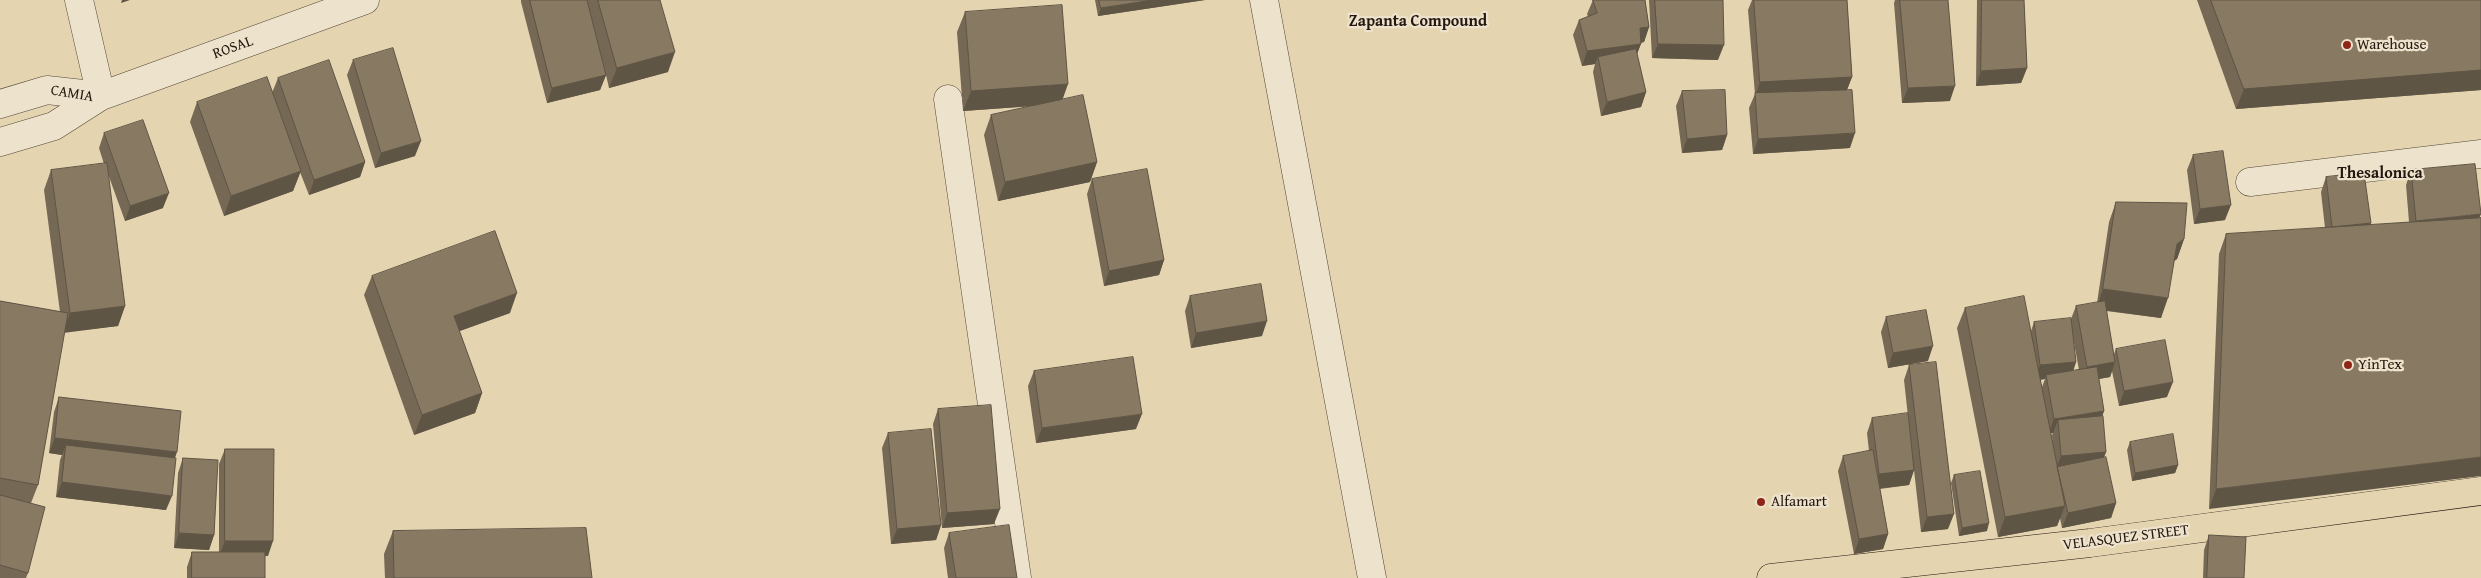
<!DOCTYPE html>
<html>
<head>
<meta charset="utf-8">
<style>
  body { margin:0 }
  canvas { display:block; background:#e4d4b0 }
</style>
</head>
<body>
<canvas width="2481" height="578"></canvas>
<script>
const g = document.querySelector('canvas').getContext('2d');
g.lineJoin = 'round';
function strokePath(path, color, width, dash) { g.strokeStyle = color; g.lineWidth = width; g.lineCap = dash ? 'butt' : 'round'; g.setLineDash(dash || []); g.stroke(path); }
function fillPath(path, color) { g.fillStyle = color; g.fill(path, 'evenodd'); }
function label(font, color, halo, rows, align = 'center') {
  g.font = font + ' "Gentium Book Plus",serif'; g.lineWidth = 4.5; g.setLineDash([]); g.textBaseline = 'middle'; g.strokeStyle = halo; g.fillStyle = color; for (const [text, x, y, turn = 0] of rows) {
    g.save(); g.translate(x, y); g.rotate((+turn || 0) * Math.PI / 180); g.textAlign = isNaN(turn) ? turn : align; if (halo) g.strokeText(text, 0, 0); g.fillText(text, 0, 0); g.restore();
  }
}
const minor = new Path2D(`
  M79,0L101,96
  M1264,0L1372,578
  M948,99L1017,578
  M0,104L47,90L101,96
  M0,142L54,126L101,96L365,0
  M2250,182L2481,154`);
const major = new Path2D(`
  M1771,578L2090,543L2481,491`);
strokePath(minor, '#554638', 29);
strokePath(major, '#251710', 29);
strokePath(minor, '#ede3cc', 28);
strokePath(major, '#e4d4b0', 28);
fillPath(new Path2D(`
  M521,0H660L668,72L609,88L606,75L600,90L547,103L521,2Z
  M1095,0H1205L1098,16Z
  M1593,0H1645L1649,27L1644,42L1641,43L1637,54L1646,92L1641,107L1601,116L1593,72L1595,64L1582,66L1573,35L1579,20L1588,17L1587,14Z
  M1649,0H1723L1718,60L1652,58Z
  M1752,0H1847L1852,77L1847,90L1850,148L1753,154L1749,108L1755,94L1748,10Z
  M1895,0H1948L1950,101L1902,103L1894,3Z
  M1977,0H2024L2027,68L2021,83L1976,86Z
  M2197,0H2481V90L2236,109Z
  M965,12L1062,100L1097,162L1090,182L998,201L984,135L991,115L1033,106L963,111L957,32Z
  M353,60L415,156L375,168L347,75Z
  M278,78L365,162L360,177L309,195L300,172L293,191L224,216L190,122L197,102L272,93Z
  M1682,91L1727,135L1722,150L1682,153L1676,106Z
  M104,133L163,208L125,221L108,174L125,306L118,326L64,332L38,485L31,503L28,573L26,578H0V301L60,312L44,190L51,170L104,164L99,148Z
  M2193,155L2225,220L2194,224L2187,170Z
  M2475,164L2209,509L2219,254L2226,234L2325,228L2321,192L2326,177L2371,223L2370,225L2409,222L2406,185L2411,170Z
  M1092,179L1164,260L1159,275L1104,286L1087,194Z
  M2116,202L2184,239L2177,259L2174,261L2161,318L2106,311L2114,354L2116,349L2167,397L2119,406L2112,371L2110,377L2099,379L2104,411L2102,416L2106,452L2104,457L2116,503L2111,518L2062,528L2060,518L2057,526L1998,537L1957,328L1965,308L2031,331L2034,322L2071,319L2076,306L2097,303L2109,222ZM2073,337L2079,370L2073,371L2076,362ZM2045,379L2042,387L2040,380ZM2051,433H2053L2052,435L2053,449Z
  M372,276L510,313L459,331L482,393L475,413L414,435L364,295Z
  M1190,296L1262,336L1191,348L1185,311Z
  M1886,317L1928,361L1888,368L1881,332Z
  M1909,365L1948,529L1921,532L1914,470L1909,485L1880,489L1888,534L1883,549L1854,554L1838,471L1843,456L1869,451L1867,433L1872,418L1912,453L1904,380Z
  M1034,371L1136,429L1036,443L1028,386Z
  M59,397L175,458L166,510L56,497L60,460L62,455L49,453L54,412Z
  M938,409L994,524L942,528L933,424Z
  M888,433L941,525L936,540L891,544L882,448Z
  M2130,442L2178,465L2175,473L2132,481L2127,450Z
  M225,449L268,556H265V578H187V567L192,552H219V464Z
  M183,458L214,535L209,550L174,548L178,473Z
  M1954,475L1987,531L1959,536L1951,483Z
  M393,531L592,578H385L384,554Z
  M949,533L1017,578H948L944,548Z
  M2209,535L2244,578H2203L2204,550Z`), '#756855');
fillPath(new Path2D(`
  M122,0H130L121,3Z
  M1153,0H1205L1098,16L1101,8Z
  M1649,27L1644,42L1634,43L1640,28Z
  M1641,44L1635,59L1598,57L1595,64L1582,66L1587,51Z
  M1658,44L1724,45L1718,60L1652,58Z
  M675,52L668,72L609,88L617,68Z
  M2027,68L2021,83L1976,86L1981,71Z
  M2481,70V90L2236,109L2244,89Z
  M606,75L600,90L547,103L552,88Z
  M1852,77L1846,92L1755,97L1760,82Z
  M1068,84L1061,104L963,111L971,91Z
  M1955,86L1950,101L1902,103L1908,88Z
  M1646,92L1641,107L1601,116L1607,102Z
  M1855,133L1850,148L1753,154L1758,139Z
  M1727,135L1722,150L1682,153L1687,139Z
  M421,141L415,156L375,168L381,153Z
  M365,162L360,177L309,195L314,180Z
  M1097,162L1090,182L998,201L1005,182Z
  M301,171L293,191L224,216L231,196Z
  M169,193L163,208L125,221L130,206Z
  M2231,205L2225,220L2194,224L2200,209Z
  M2481,214L2475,229L2411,236L2416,221Z
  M2371,223L2365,238L2332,228Z
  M2184,239L2177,259L2170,264L2177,244Z
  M1164,260L1159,275L1104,286L1109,271Z
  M2103,289L2168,298L2161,318L2096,309Z
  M517,293L510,313L446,336L454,316Z
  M125,306L118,326L63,333L70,313Z
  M1267,321L1262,336L1191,348L1196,333Z
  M1933,346L1928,361L1888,368L1893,353Z
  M2076,362L2071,377L2046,375L2045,379L2034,380L2040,365Z
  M2115,362L2110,377L2081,382L2087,367Z
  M2173,382L2167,397L2119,406L2124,391Z
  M482,393L475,413L414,435L422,415Z
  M2104,411L2099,425L2058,420L2053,433L2048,434L2054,419Z
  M1142,414L1136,429L1036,443L1042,428Z
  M55,438L177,452L172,467L66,445L62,455L49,453Z
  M2106,452L2100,467L2055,471L2061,456Z
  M2481,457V476L2209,509L2216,489Z
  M2178,465L2175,473L2132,481L2135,473Z
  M1914,470L1909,485L1874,489L1879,474Z
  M62,482L172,496L166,510L56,497Z
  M2116,503L2111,518L2062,528L2068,513Z
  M2065,506L2057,526L1998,537L2005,517Z
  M1000,509L994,524L942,528L947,513Z
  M1954,514L1948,529L1921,532L1927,517Z
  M1989,523L1987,531L1959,536L1962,528Z
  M941,525L936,540L891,544L897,529Z
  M179,533L214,535L209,550L174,548Z
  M1888,534L1883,549L1854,554L1859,539Z
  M225,541H273L268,556H219Z`), '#5f5545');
const building = new Path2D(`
  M530,0H587L606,75L552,88Z
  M598,0H660L675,52L617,68Z
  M1099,0H1153L1101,8Z
  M1593,0H1645L1649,27L1640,28L1641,44L1587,51L1579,20L1597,13Z
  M1655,0H1723L1724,45L1658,44Z
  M1754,0H1847L1852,77L1760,82Z
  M1900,0H1948L1955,86L1908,88Z
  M1982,0H2024L2027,68L1981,71Z
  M2211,0H2481V70L2244,89Z
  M1062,5L1068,84L971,91L965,12Z
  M393,48L421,141L381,153L353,60Z
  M1636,49L1646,92L1607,102L1598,57Z
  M329,60L365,162L314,180L278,78Z
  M267,77L301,171L231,196L197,102Z
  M1725,90L1727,135L1687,139L1682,91Z
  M1852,90L1855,133L1758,139L1755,93Z
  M1083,95L1097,162L1005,182L991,115Z
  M143,120L169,193L130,206L104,133Z
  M2223,151L2231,205L2200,209L2193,155Z
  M107,163L125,306L70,313L51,170Z
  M2475,164L2481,214L2416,221L2411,170Z
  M1147,169L1164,260L1109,271L1092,179Z
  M2364,173L2371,223L2332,227L2326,177Z
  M2116,202L2187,203L2184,239L2177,244L2168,298L2103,289Z
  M2481,218V457L2216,489L2226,234Z
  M495,231L517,293L454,316L482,393L422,415L372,276Z
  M1261,284L1267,321L1196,333L1190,296Z
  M2024,296L2065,506L2005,517L1965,308Z
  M0,301L68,313L38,485L0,478Z
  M2105,301L2115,362L2087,367L2076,306Z
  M1926,310L1933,346L1893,353L1886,317Z
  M2071,318L2076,362L2040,365L2034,322Z
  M2165,340L2173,382L2124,391L2116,349Z
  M1133,357L1142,414L1042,428L1034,371Z
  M1936,362L1954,514L1927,517L1909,365Z
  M2097,367L2104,411L2054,419L2046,375Z
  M59,397L181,411L177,452L55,438Z
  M991,405L1000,509L947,513L938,409Z
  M1908,413L1914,470L1879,474L1872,418Z
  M2103,416L2106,452L2061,456L2058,420Z
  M931,429L941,525L897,529L888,433Z
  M2173,434L2178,465L2135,473L2130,442Z
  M66,445L176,458L172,496L62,482Z
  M225,449H274L273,541H225Z
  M1873,450L1888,534L1859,539L1843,456Z
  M2106,457L2116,503L2068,513L2057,467Z
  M183,458L218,460L214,535L179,533Z
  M1980,471L1989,523L1962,528L1954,475Z
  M0,495L45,507L28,573L0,565Z
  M1009,525L1017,578H956L949,533Z
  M586,528L592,578H394L393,531Z
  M2209,535L2246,537L2244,578H2207Z
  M192,552H265V578H192Z`);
fillPath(building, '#887963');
strokePath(building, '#5f5545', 1);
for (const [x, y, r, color] of [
  [2347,45,5,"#8f2418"],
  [2348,365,5,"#8f2418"],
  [1761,502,5,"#8f2418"]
]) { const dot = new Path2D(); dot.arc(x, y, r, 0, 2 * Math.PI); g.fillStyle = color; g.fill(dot); strokePath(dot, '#ede3cc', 2); }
label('15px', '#251710', '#ede3cc', [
  ["Warehouse",2357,45],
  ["YinTex",2358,365],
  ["Alfamart",1771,502]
], 'left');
label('15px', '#251710', '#ede3cc', [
  ["ROSAL",233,48,-20],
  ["CAMIA",72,94,9],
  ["VELASQUEZ STREET",2126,538,-7]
]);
label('bold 16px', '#251710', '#ede3cc', [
  ["Zapanta Compound",1418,22],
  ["Thesalonica",2380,174]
]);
</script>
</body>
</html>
